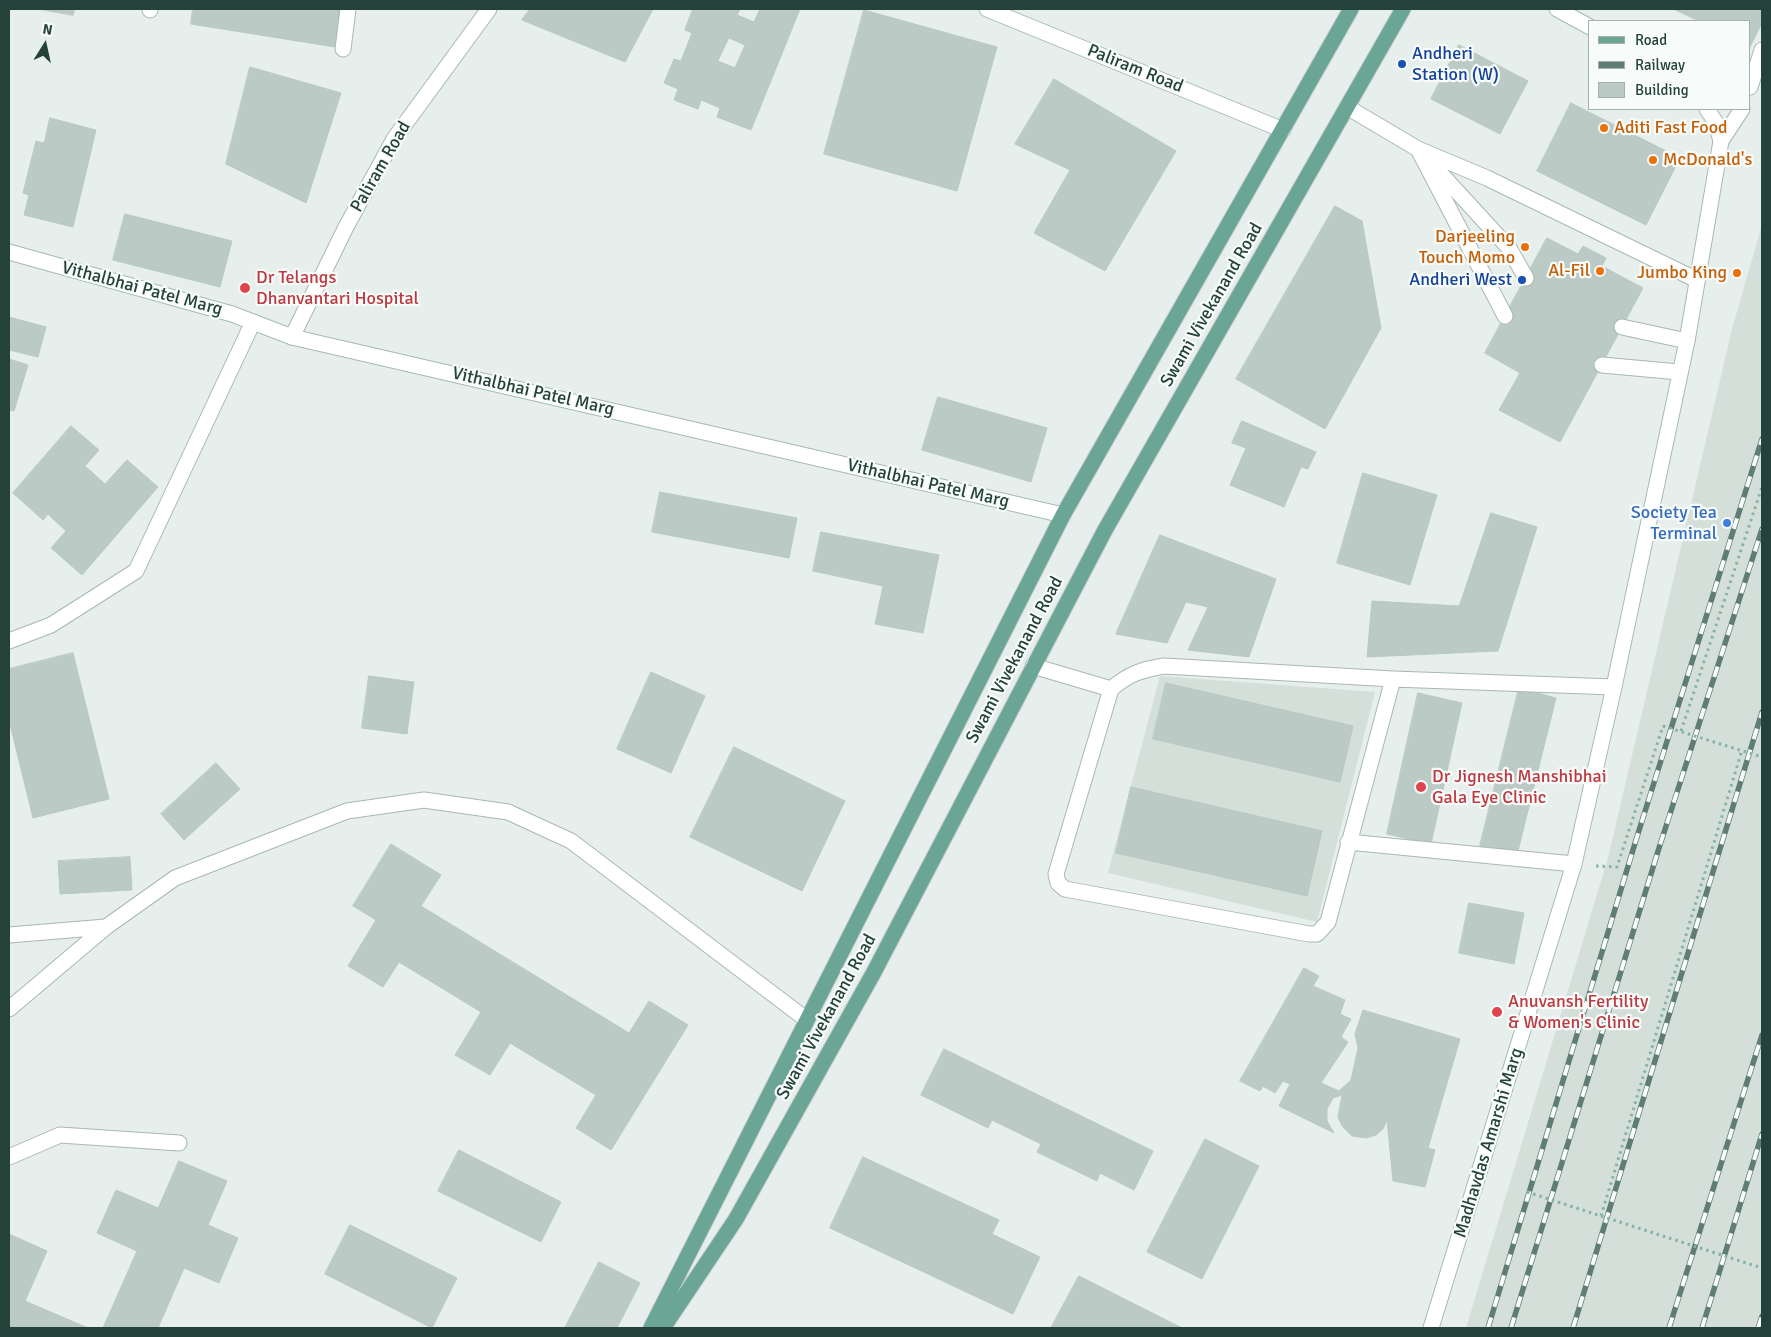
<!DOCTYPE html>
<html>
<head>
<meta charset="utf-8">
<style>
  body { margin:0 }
  #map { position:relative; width:1771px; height:1337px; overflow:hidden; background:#e6efeb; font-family:Signika,sans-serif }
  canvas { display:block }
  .frame { position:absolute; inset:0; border:10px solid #24423a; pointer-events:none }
  .legend { position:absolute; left:1588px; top:20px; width:162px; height:90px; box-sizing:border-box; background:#f7fbf9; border:1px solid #a3b1ad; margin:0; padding:6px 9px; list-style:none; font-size:15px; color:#24423a }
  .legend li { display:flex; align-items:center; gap:10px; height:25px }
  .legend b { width:25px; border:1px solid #a3b1ad }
  .north { position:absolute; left:20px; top:20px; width:50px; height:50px; -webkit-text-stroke:4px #f7fbf9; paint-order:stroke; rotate:10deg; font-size:14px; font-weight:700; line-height:20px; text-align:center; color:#24423a }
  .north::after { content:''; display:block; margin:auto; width:18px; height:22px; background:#24423a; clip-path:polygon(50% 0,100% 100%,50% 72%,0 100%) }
</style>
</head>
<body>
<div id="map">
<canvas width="1771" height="1337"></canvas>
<div class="frame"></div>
<ul class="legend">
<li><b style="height:6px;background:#6aa596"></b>Road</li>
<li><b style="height:6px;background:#5f7d75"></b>Railway</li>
<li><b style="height:14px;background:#bbcac4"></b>Building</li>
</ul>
<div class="north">N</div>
</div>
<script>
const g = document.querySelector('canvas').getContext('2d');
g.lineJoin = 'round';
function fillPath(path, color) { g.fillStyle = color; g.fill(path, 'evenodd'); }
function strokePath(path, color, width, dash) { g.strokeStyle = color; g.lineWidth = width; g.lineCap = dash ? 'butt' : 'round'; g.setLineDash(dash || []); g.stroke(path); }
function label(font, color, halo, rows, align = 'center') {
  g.font = font + ' Signika,sans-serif'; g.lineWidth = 4.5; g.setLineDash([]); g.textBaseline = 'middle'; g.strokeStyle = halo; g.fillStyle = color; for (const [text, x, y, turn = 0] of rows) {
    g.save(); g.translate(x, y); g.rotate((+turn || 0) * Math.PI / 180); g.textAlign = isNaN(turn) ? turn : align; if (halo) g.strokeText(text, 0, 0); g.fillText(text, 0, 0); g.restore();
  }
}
fillPath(new Path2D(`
  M1762,225V1328H1466L1608,858L1732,329Z
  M1160,676L1375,692L1317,922L1108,873Z`), '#d4dfda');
const building = new Path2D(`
  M38,9H75L73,15Z
  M193,9H341L335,47L191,24Z
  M530,9H653L625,62L522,20Z
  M693,9H740L737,15L754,22L760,9H800L751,130L717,117L720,108L701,100L698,109L674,100L678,89L664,83L674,59L681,61L692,33L685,30ZM729,38L745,45L735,68L718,61Z
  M1674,9H1762V23L1750,47V21H1699Z
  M864,10L997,47L957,191L824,154Z
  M1459,45L1528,81L1500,134L1431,99Z
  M250,67L341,93L306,203L226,164Z
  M1054,79L1176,151L1105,271L1034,233L1070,170L1015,144Z
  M1571,103L1680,158L1646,225L1537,171Z
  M50,118L96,130L73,227L24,215L29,195L23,193L36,141L44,143Z
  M1335,206L1362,221L1381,328L1325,429L1236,379Z
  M125,214L232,241L220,287L113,260Z
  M1547,238L1578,254L1583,246L1606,258L1602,266L1643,288L1560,442L1499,410L1520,373L1485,353Z
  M9,317L46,327L38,357L9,350Z
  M9,359L28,365L14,411L9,410Z
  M938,397L1047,428L1031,482L922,450Z
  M1242,421L1316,452L1308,469L1301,467L1284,507L1230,485L1246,448L1232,443Z
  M71,426L99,450L85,466L105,484L127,460L158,487L82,575L51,548L66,531L48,514L43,520L13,493Z
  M1363,473L1437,495L1410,585L1337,563Z
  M660,492L797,518L789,558L652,532Z
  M1491,513L1537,527L1498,651L1367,657L1372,601L1459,606Z
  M821,532L939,555L923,633L875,624L883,586L813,571Z
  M1160,535L1276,579L1249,657L1188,650L1208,607L1186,602L1167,643L1116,634Z
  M73,653L109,799L33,818L9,720V669Z
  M651,672L705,696L671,773L617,749Z
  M369,676L414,682L407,734L362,728Z
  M1166,683L1353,726L1340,782L1153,739Z
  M1519,688L1556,698L1517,855L1480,846Z
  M1418,693L1462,703L1431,844L1387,834Z
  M734,747L845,801L802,891L690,837Z
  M216,763L240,789L184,840L161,814Z
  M1131,787L1322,831L1307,896L1116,853Z
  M391,844L441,875L421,906L629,1033L649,1001L688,1025L611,1150L576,1128L596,1095L510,1043L490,1075L455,1055L481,1012L399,962L383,987L348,966L376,920L353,906Z
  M130,857L132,890L60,894L58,861Z
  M1469,903L1524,913L1514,964L1459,953Z
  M1304,968L1319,976L1313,986L1345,1000L1340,1014L1351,1019L1341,1037L1348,1042L1321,1083L1339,1091L1351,1080L1358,1048L1355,1034L1363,1010L1460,1039L1428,1148L1435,1150L1425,1187L1393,1181L1387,1120L1383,1129L1376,1135L1366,1138L1352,1136L1342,1126L1338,1117L1342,1095L1333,1098L1327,1109V1121L1334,1133L1279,1106L1290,1084L1283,1081L1275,1093L1263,1086L1260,1091L1240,1081Z
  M944,1049L1153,1151L1134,1190L1100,1173L1097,1181L1037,1152L1041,1144L992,1120L988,1128L921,1095Z
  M1205,1139L1259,1166L1202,1279L1147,1252Z
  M459,1150L561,1202L541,1242L438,1191Z
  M863,1157L999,1220L992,1234L1040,1257L1013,1314L830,1228Z
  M179,1161L227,1181L208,1225L238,1238L219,1283L184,1268L158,1328H103L137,1251L97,1233L116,1190L158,1208Z
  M350,1225L457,1278L432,1328L325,1274Z
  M9,1234L47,1251L25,1301L88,1328H9Z
  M599,1262L640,1283L617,1328H565Z
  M1079,1276L1182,1328H1051Z`);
fillPath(building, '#bbcac4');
strokePath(building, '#b8c9c2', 1);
const lane = new Path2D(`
  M150,10V9
  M343,49L348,9
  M1347,107L1418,149L1487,178L1697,280
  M1418,149L1505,316
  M1431,163L1509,248L1526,278
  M1622,327L1687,341
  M1602,365L1679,372`);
const street = new Path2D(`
  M987,9L1283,130
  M1750,87L1762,50
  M1721,141L1742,109
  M292,337L346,227L394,139L489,9
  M9,641L51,625L136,571L253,322
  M1033,666L1111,689C1129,674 1140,670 1164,666L1393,679L1614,687
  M1111,689L1056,874L1058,883L1065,889L1309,934H1317L1328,922L1393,679
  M1348,842L1574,864
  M9,935L106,927
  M9,1009L106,927L175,878L347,811L424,800L508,812L571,841L807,1020
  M9,1157L60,1135L179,1143`);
const secondary = new Path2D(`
  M1557,9L1590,27
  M9,252L232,314L292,337L1063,515
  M1431,1328L1574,864L1614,687L1687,341L1721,141L1716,123L1707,109`);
const primary = new Path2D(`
  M651,1328L1063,515L1351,9
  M663,1328L736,1219L874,972L1105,530L1403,9`);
strokePath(lane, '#a8b8b2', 17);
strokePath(street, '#a8b8b2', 17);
strokePath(secondary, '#a4bbb3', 17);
strokePath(primary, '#c2cac8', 17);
strokePath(new Path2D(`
  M1681,731L1762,487
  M1596,866L1617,867L1663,726`), '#86b3a5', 3, [2.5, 4]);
strokePath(lane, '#fff', 15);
strokePath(street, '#fff', 15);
strokePath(secondary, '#fff', 15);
strokePath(primary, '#6aa596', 15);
const rail = new Path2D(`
  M1488,1328L1636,840L1762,439
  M1511,1328L1659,848L1762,529
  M1573,1328L1762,712
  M1669,1328L1762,1035
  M1702,1328L1762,1134
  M1758,1328L1762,1316`);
strokePath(rail, '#5f7d75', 5.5);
strokePath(rail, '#f7fbf9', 4, [11]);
strokePath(new Path2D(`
  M1663,726L1762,757
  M1527,1192L1601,1216L1742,750
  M1601,1216L1762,1268`), '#86b3a5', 3, [2.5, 4]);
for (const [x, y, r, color] of [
  [1402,64,5,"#1a4fb4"],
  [1604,128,5,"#e8710a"],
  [1653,160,5,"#e8710a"],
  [1525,247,5,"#e8710a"],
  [1600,271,5,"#e8710a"],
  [1737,273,5,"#e8710a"],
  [1522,280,5,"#1a4fb4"],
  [245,288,6,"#e0444e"],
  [1727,523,5,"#3f7fe0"],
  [1421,787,6,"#e0444e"],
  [1497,1012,6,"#e0444e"]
]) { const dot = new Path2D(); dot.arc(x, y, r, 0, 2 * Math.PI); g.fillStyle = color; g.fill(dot); strokePath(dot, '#f7fbf9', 2); }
label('18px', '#164399', '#f7fbf9', [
  ["Andheri",1412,54],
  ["Station (W)",1412,75],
  ["Andheri West",1512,280,"right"]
], 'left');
label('18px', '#24423a', '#f7fbf9', [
  ["Paliram Road",1135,69,22],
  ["Paliram Road",381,167,-60],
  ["Vithalbhai Patel Marg",142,289,15],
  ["Swami Vivekanand Road",1212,305,-60],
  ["Vithalbhai Patel Marg",533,392,13],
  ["Vithalbhai Patel Marg",928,484,13],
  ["Swami Vivekanand Road",1015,660,-62],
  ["Swami Vivekanand Road",827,1017,-61],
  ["Madhavdas Amarshi Marg",1489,1143,-73]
]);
label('18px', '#c56008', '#f7fbf9', [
  ["Aditi Fast Food",1614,128,"left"],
  ["McDonald's",1663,160,"left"],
  ["Darjeeling",1515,237],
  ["Touch Momo",1515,258],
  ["Al-Fil",1590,271],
  ["Jumbo King",1727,273]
], 'right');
label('18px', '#be3a42', '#f7fbf9', [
  ["Dr Telangs",256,278],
  ["Dhanvantari Hospital",256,299],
  ["Dr Jignesh Manshibhai",1432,777],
  ["Gala Eye Clinic",1432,798],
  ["Anuvansh Fertility",1508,1002],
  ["& Women's Clinic",1508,1023]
], 'left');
label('18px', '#366cbe', '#f7fbf9', [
  ["Society Tea",1717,513],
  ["Terminal",1717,534]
], 'right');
</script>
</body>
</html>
